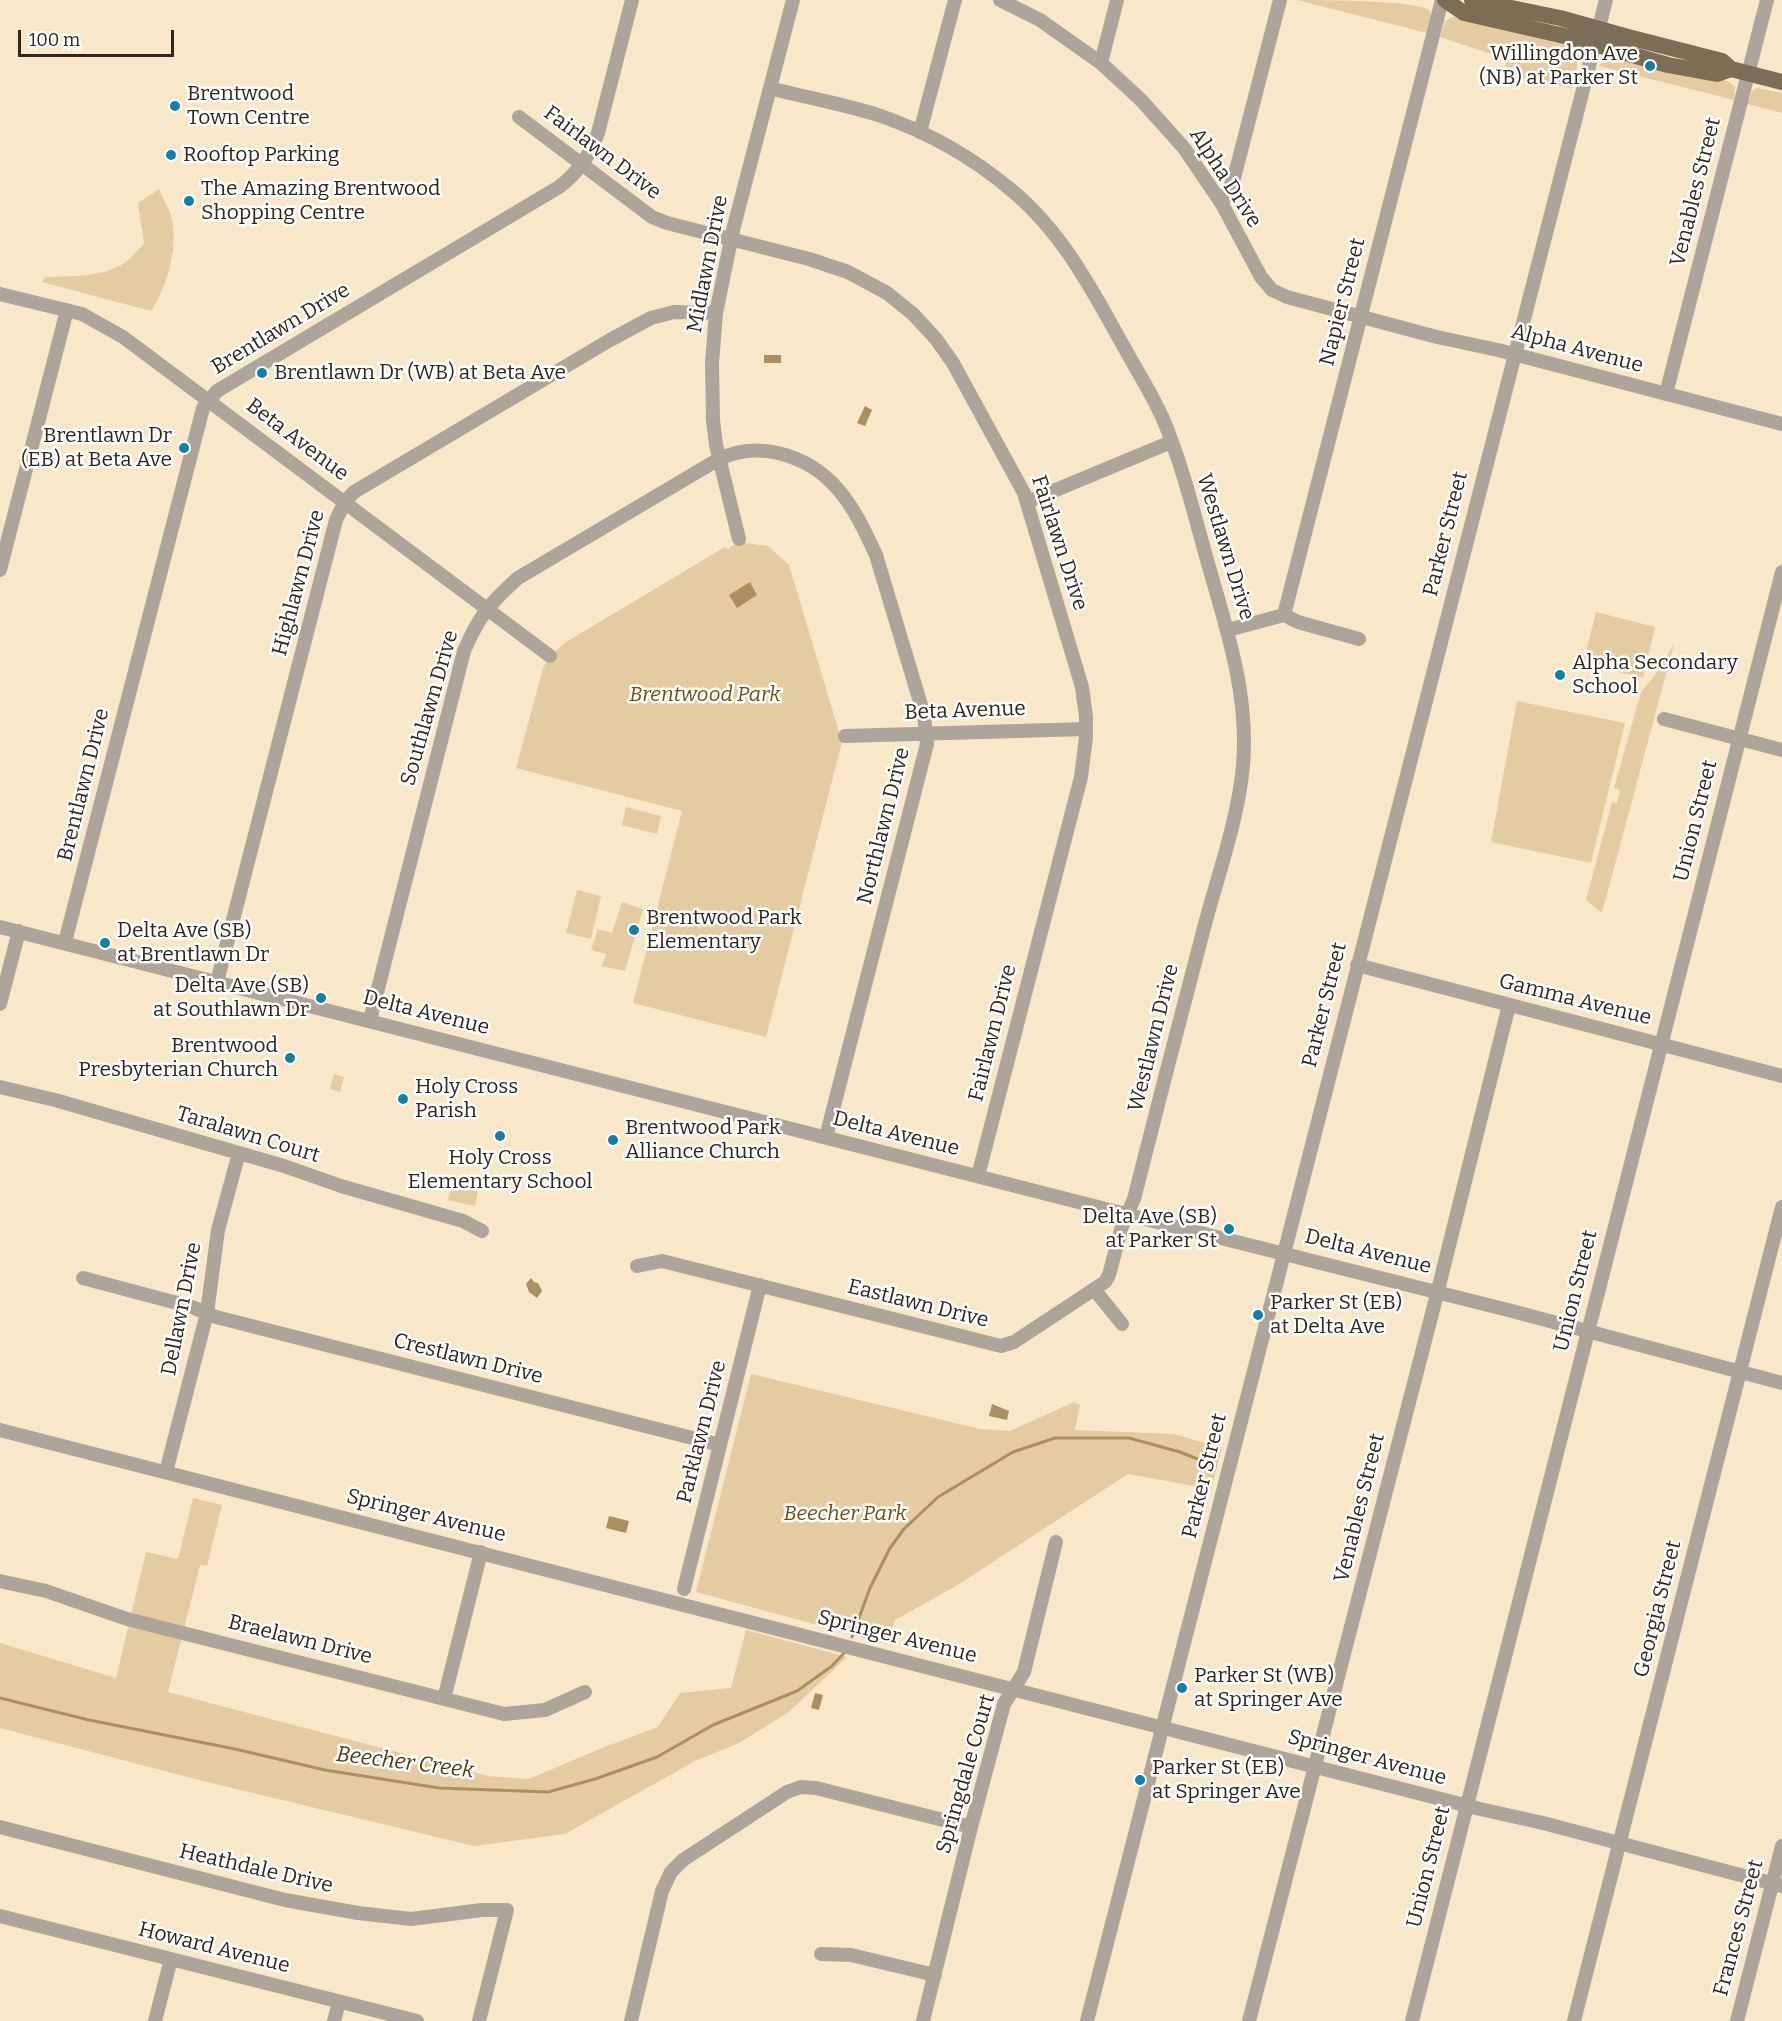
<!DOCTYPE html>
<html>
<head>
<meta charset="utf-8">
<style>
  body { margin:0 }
  #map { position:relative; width:1782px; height:2021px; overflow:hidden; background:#f9e7c9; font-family:Bitter,serif }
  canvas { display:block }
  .scale { position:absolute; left:18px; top:30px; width:156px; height:27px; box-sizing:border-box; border:3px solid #2e271b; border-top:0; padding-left:8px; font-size:18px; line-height:21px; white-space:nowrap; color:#2e271b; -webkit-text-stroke:4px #fff; paint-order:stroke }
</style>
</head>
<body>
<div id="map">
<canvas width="1782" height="2021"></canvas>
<div class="scale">100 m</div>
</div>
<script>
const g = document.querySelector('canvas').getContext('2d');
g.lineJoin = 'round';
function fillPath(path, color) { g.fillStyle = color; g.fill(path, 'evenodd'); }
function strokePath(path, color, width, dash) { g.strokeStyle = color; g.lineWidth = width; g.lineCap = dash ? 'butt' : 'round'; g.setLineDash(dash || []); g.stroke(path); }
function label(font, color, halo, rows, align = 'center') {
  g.font = font + ' Bitter,serif'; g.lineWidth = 5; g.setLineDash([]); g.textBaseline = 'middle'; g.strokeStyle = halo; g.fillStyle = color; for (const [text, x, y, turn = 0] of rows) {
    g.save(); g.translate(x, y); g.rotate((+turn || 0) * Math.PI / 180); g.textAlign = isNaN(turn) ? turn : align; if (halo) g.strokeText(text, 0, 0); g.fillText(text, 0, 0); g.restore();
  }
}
fillPath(new Path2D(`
  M1297,0C1318,0 1421,0 1430,11C1433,17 1429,27 1427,33Z
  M1453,17L1573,47C1583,57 1574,75 1571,88L1503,75L1507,59L1440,37L1445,21Z
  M1614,57L1674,72L1728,81L1735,87L1734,100L1599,66L1606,58Z
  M1757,88L1782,93V113L1747,104L1752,91Z
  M159,189C163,198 168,207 171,215C179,247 168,284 151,311L42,282L45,277C71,276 105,278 127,261C133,256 139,249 144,244L138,203Z
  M745,543L768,546L789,565L842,742L766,1037L633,1003L682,811L516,768L543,668L550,656L566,642L725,547L728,549L734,545Z
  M1596,612L1655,627L1643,678L1583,663Z
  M1674,644L1602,913L1586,900L1612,802L1617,803L1620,790L1614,788L1641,692L1659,670Z
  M1517,701L1625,723L1591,863L1491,842Z
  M626,807L661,816L657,834L622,825Z
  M577,890L601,896L591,939L566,933Z
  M622,902L643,909L625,971L602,966L606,954L591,950L598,929L612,933Z
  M334,1074L344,1077L340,1092L330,1089Z
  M453,1180L479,1186L475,1206L448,1200Z
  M751,1374L980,1429L1010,1431L1074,1402L1080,1405L1075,1430L1174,1434L1222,1448L1211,1489L1128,1474L956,1586L895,1620L887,1644L696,1592Z
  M193,1498L222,1505L207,1566L200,1565L168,1692L488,1776L529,1779L597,1750L658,1727L680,1693L731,1688L746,1630L847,1657L789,1712L739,1743L695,1761L565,1834L474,1846L203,1781L0,1728V1643L116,1678L146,1552L178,1559Z`), '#e4cba2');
fillPath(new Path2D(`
  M764,355H781V363H764Z
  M865,406L872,410L865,426L857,423Z
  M750,582L757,595L737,608L729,595Z
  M531,1278L534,1282L538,1283L542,1291L537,1298L529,1292L526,1284Z
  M992,1404L1009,1411L1007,1420L989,1416Z
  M609,1516L629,1521L626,1533L606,1528Z
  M815,1693L823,1695L819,1710L811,1708Z`), '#ab8f5f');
strokePath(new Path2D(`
  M852,1637L870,1588L890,1548L904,1529L938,1497L1013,1452L1055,1438H1129L1180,1452L1215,1466
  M0,1698L89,1720L235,1749L325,1770L439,1788L548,1792L595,1779L657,1757L713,1725L797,1691L832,1666L845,1652`), '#ab8f5f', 3);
strokePath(new Path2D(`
  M1000,0L1040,20L1101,63L1141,100L1184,148L1222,204L1261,277L1272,290L1287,297L1437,337L1498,350L1782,424
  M1101,63L1117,0
  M519,117L652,217L667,223L809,259L848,272L887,293L913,314L936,339L953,363L1024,493L1082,687L1086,717V737L1081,777L978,1176
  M920,132L955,0
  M1222,204L1234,178L1280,0
  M0,294L82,314L123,337L550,656
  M1666,394L1767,0
  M1027,502L1171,442
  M739,539L716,445L713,420L712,363L716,313L733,230L793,0
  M0,570L67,310
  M1284,615L1442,0
  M1228,630L1284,615L1298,622L1359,639
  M1664,719L1782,750
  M845,736L1086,729
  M0,927L1137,1217L1512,1311L1782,1383
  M65,942L203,408L217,391L559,187C578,173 590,155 598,133L632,0
  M1357,965L1782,1076
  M217,982L336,520L345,502L354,492L610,340L651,318L674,312L716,313
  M0,1004L19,931
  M370,1020L464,651C479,616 490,603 518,578L719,459C738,450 757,448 778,453C833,466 854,507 876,555L924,715L927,744L826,1137
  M0,1087L55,1100L284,1166L341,1186L463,1221L482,1231
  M637,1266L662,1261L1001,1346L1014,1342L1105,1282L1109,1275L1122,1226L1134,1199C1157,1107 1181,1016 1205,924C1219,872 1238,819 1243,766C1249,697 1228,633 1209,567C1195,518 1183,466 1163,419C1152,394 1137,371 1124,347C1092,290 1062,231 1010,189C973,158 927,132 881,116C845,104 807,98 770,88
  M83,1278L192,1307L216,1317L720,1445
  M1094,1289L1122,1324
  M0,1430L1480,1809L1543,1823L1782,1886
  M166,1472L207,1313L218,1230L239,1153
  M0,1581L46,1591L127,1619L504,1714L545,1710L585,1692
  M684,1589L760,1285
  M444,1699L481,1552
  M0,1827L285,1900L358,1913L411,1919L482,1910H507L479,2021
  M0,1916L417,2021
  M821,1954L851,1955L935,1975
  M155,2021L171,1959
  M334,2021L339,2002
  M631,2021L662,1891L671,1872L683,1860L787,1792L801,1787L816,1788L971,1827
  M923,2021L971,1827L1004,1704L1024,1672L1056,1542
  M1087,2021L1606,0
  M1249,2021L1435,1302L1509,1005
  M1412,2021L1782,572
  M1574,2021L1782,1207
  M1737,2021L1782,1846`), '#ada599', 14);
strokePath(new Path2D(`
  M1445,0L1464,13L1573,38L1668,65L1717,74L1731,69
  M1472,0L1560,18L1628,37L1722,61L1731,69L1782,82`), '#7b6d56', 16);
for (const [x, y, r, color] of [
  [1650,66,6,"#1080a8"],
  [175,106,6,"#1080a8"],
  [171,155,6,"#1080a8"],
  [189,201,6,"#1080a8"],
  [262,373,6,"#1080a8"],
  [184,448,6,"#1080a8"],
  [1560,675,6,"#1080a8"],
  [634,930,6,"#1080a8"],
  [105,943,6,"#1080a8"],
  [321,998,6,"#1080a8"],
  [290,1058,6,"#1080a8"],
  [403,1099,6,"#1080a8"],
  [500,1136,6,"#1080a8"],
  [613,1140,6,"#1080a8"],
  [1229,1229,6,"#1080a8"],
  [1258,1315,6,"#1080a8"],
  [1182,1688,6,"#1080a8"],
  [1140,1780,6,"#1080a8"]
]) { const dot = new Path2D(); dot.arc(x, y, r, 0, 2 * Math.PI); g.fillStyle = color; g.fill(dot); strokePath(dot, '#fff', 2); }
label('21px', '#2e271b', '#fff', [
  ["Willingdon Ave",1638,54,"right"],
  ["(NB) at Parker St",1638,78,"right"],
  ["Brentwood",187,94],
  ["Town Centre",187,118],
  ["Rooftop Parking",183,155],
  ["The Amazing Brentwood",201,189],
  ["Shopping Centre",201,213],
  ["Brentlawn Dr (WB) at Beta Ave",274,373],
  ["Brentlawn Dr",172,436,"right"],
  ["(EB) at Beta Ave",172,460,"right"],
  ["Alpha Secondary",1572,663],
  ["School",1572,687],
  ["Brentwood Park",646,918],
  ["Elementary",646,942],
  ["Delta Ave (SB)",117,931],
  ["at Brentlawn Dr",117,955],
  ["Delta Ave (SB)",309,986,"right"],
  ["at Southlawn Dr",309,1010,"right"],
  ["Brentwood",278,1046,"right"],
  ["Presbyterian Church",278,1070,"right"],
  ["Holy Cross",415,1087],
  ["Parish",415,1111],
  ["Brentwood Park",625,1128],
  ["Alliance Church",625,1152],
  ["Holy Cross",500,1158,"center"],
  ["Elementary School",500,1182,"center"],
  ["Delta Ave (SB)",1217,1217,"right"],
  ["at Parker St",1217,1241,"right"],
  ["Parker St (EB)",1270,1303],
  ["at Delta Ave",1270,1327],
  ["Parker St (WB)",1194,1676],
  ["at Springer Ave",1194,1700],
  ["Parker St (EB)",1152,1768],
  ["at Springer Ave",1152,1792]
], 'left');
label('21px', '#2e271b', '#fff', [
  ["Fairlawn Drive",602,153,37],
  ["Alpha Drive",1225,178,57],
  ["Venables Street",1696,192,-76],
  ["Midlawn Drive",708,264,-79],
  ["Napier Street",1343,302,-76],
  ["Brentlawn Drive",281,329,-31],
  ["Alpha Avenue",1577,349,15],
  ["Beta Avenue",297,440,37],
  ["Parker Street",1446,534,-76],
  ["Fairlawn Drive",1059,543,72],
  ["Westlawn Drive",1225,547,73],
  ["Highlawn Drive",299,583,-75],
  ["Southlawn Drive",430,708,-74],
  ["Beta Avenue",965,711,-2],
  ["Brentlawn Drive",84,785,-76],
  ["Union Street",1696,821,-76],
  ["Northlawn Drive",884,826,-76],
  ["Gamma Avenue",1575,1000,14],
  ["Parker Street",1325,1005,-76],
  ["Delta Avenue",426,1013,14],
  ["Fairlawn Drive",993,1033,-76],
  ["Westlawn Drive",1154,1038,-76],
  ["Delta Avenue",896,1134,14],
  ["Taralawn Court",248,1135,17],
  ["Delta Avenue",1368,1252,14],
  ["Union Street",1576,1291,-76],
  ["Eastlawn Drive",918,1304,14],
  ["Dellawn Drive",182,1309,-79],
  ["Crestlawn Drive",468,1359,14],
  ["Parklawn Drive",702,1432,-76],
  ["Parker Street",1205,1476,-76],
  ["Venables Street",1360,1508,-76],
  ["Springer Avenue",426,1516,14],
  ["Georgia Street",1658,1609,-76],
  ["Springer Avenue",897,1637,14],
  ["Braelawn Drive",300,1640,14],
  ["Springer Avenue",1367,1758,15],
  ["Springdale Court",966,1774,-74],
  ["Union Street",1429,1867,-76],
  ["Heathdale Drive",256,1869,13],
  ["Frances Street",1739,1928,-75],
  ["Howard Avenue",214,1948,14]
]);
label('italic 21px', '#6d4f15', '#fff', [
  ["Brentwood Park",705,695],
  ["Beecher Park",845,1514]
]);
label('italic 22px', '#503b14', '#fff', [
  ["Beecher Creek",405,1763,7]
]);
</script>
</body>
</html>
